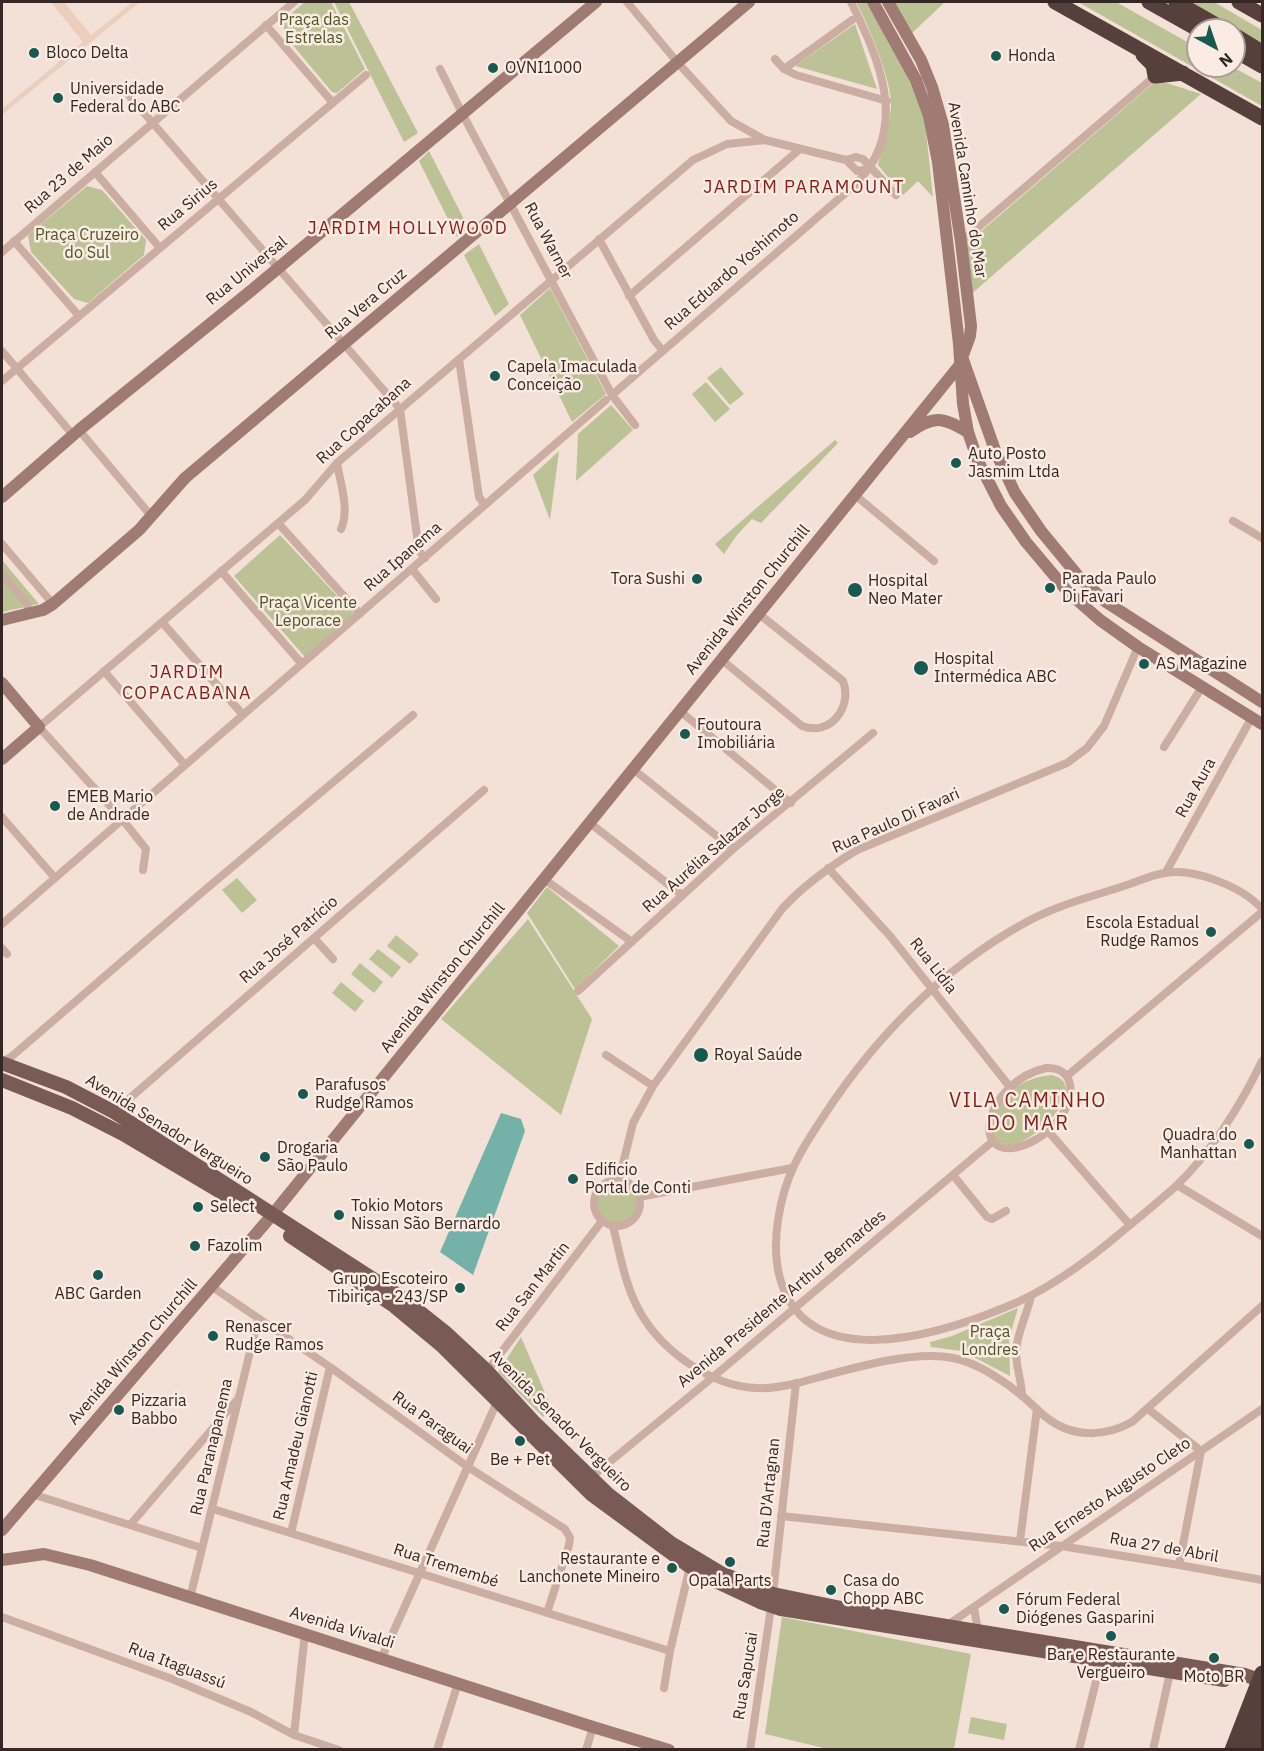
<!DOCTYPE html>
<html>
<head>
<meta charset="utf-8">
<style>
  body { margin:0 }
  #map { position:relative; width:1264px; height:1751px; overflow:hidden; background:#f3e0d7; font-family:"IBM Plex Sans",sans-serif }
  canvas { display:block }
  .frame { position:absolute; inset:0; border:3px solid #352725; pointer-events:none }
  .north { position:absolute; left:1186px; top:18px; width:60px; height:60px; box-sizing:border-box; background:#faebe3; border:2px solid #ab9d97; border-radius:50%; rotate:140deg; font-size:16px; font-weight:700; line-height:24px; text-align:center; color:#352725 }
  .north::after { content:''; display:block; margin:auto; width:21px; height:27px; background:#185952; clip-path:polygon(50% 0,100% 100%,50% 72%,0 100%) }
</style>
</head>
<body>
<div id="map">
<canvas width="1264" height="1751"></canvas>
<div class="frame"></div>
<div class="north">N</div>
</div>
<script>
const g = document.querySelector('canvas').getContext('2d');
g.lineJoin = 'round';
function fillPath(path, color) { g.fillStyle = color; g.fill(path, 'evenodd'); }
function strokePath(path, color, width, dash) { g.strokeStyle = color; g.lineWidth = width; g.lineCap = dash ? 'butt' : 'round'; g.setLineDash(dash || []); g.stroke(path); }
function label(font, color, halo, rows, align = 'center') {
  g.font = font + ' "IBM Plex Sans",sans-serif'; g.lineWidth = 5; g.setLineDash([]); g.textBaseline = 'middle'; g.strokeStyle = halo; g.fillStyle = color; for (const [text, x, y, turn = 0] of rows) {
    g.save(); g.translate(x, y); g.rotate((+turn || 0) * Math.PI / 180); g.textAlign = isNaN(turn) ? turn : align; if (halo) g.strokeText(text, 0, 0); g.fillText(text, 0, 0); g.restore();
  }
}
fillPath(new Path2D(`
  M305,2H331L365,69L337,93L332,92L286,37L282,21Z
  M334,2H349L418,133L404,142Z
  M856,2H866L912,83L925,122L933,197L918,181L903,195L878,165C881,146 890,126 891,107C893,83 868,24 856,2Z
  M893,2H945L912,33Z
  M1078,2H1116L1198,48V66H1231L1262,83V106Z
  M1187,2H1214L1262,30V44Z
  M855,24L877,89L795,66Z
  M1157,80L1201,94L969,296L964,246Z
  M429,151L468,227L457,237L419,161Z
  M87,186L102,190L146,240L144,255L88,303L74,299L31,252L28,235Z
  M479,244L509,304L495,316L464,255Z
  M550,288L606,394L572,422L520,315Z
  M721,367L744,394L730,405L707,378Z
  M706,382L730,409L715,422L692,394Z
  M611,405L633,430L576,481L578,434Z
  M835,440L838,443L761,523L752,519L737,535L724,554L715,544Z
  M559,451L550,520L533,475Z
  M280,535L354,614L305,657L234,576Z
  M2,560L39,604L2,612Z
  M237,878L257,900L242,913L222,890Z
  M547,887L619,946L575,989L527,913Z
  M528,919L592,1019L561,1115L441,1019Z
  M396,935L419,954L410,964L387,946Z
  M378,949L401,967L392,978L369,959Z
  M360,963L383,982L374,993L351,974Z
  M341,982L364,1001L355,1012L332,993Z
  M1052,1075C1055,1076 1059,1077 1061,1079C1083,1098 1028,1147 1008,1145C1004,1144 998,1142 994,1140C994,1132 992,1119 995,1112C1005,1088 1029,1077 1052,1075Z
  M596 1203a21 21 0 1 1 42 0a21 21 0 1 1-42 0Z
  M1018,1308L1009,1339L1010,1376L962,1351L931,1347L930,1342L952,1336Z
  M521,1337L552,1409L543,1417L498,1372Z
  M782,1617L971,1654L954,1749H828L765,1734Z
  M971,1717L1007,1724L1004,1740L968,1733Z`), '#bcc296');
fillPath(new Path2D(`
  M51,2H64L91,35L133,2H140L2,115V109L83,42Z`), '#eccebd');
fillPath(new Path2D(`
  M501,1113L521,1119L525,1131L473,1275L440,1252Z`), '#74b1a9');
strokePath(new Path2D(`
  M627,2L678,63L731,121L765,140L846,160L857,171L870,169
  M266,25L333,103
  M775,59L784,69L796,75L887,101
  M440,69L463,115L612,395L635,425
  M784,69L852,20
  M126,92L400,409L419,551L425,558
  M846,160L856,157L863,159L896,195
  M95,172L160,248
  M599,239L654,340L663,351
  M14,241L79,316
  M961,242L1155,76
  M2,252L294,2
  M629,296L800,149
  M2,351L73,435
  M459,359L479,497L485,505
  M2,381L366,75
  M612,395L856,184C910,128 880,61 851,2
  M79,430L152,517
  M337,463C340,482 350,510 341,529
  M855,495L934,561
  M1233,521L1262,538
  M278,523L360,614
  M2,544L53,604
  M412,569L436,599
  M221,571L302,664
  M2,574L27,604L29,614
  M162,622L243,715
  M722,660L802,726C830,737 853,707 843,681L759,614
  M104,671L185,765
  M680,711L791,803
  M1164,747L1202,687
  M633,769L733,849
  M2,817L55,878
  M590,823L682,895
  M828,868L890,936L1010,1087
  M143,870L146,849L122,819L39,727L305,500L337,463L693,160L727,144L765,140
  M1166,872L1252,717
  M544,879L632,942
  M1262,909C1243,887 1195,868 1165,873C1150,875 1135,883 1121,887C1086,898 1052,907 1021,925C941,970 875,1038 825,1114C814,1131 802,1148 794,1166C780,1195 772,1238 778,1270C800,1379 938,1335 1006,1307C1049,1290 1089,1260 1124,1230C1141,1216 1158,1202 1175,1187C1210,1154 1241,1105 1262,1061
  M2,924L606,400
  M314,938L333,959
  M2,948L7,954
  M578,991L733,849L873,733
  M606,1055L653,1086
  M2,1062L11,1057L206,889L413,715
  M1046,1068C1075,1067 1075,1095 1062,1115C1054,1128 1041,1138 1027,1144C967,1168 983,1082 1046,1068Z
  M1067,1076L1262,912
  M114,1112L484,790
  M1048,1131L1130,1225
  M953,1175L987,1217L992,1219L1006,1211
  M619,1180L633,1123L653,1086L782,909C804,885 829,867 857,850L1067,763L1087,748L1104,726L1138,647
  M594 1203a23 23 0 1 1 46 0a23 23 0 1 1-46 0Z
  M1177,1185L1262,1236
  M639,1197L792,1168
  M613,1226C620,1254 625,1286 640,1312C662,1351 712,1387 757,1388C771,1389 785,1386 798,1383C840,1372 910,1349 953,1358C978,1363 1001,1379 1020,1394C1030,1402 1038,1411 1047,1418C1073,1438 1105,1437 1132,1422L1262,1306
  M211,1286L330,1367L468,1467L565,1529L570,1538L569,1545L547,1613
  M487,1371L602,1221
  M1022,1396C1022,1381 1016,1368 1016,1352C1017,1332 1027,1315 1031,1296
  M1148,1409L1201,1451L1179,1565
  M590,1478L713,1377L993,1141
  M32,1494L202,1548
  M213,1509L670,1651
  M781,1516L1061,1546L1179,1565L1262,1580
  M130,1525L237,1400
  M291,1533L330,1367
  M1020,1541L1037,1409
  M190,1598L258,1319
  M974,1608L978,1631
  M2,1617L172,1679L251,1712L294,1735L339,1750
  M946,1626L1262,1409
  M382,1657L497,1402
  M664,1688L670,1651L691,1562
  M294,1735L305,1633
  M437,1750L458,1683
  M586,1750L593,1727
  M750,1750L773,1594L796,1383
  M1079,1750L1101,1661
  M1153,1750L1171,1668`), '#cbada2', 8);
strokePath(new Path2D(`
  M873,2L916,80L929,116L938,162L959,344L963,404L968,432L978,461L1001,506L1026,542L1068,592L1100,620L1138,647L1262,724
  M961,354L996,453L1015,493L1041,531L1079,577L1106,602L1262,702
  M910,432C936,414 943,418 968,432
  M2,497L79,430L252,290L596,2
  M2,620L43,610L53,604L139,530L185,478L749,2
  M2,683L39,727L2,759
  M2,1530L273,1214L959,366L970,336L971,326L961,242L943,125L932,87L921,60L888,2
  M2,1560L44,1554L90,1565L593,1727L669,1750`), '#9f7b74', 12);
strokePath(new Path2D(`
  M2,1063L66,1087L114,1112L401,1297L445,1332L487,1371L533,1421L608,1494L671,1543L721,1573L773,1594L861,1612L1245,1675L1262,1681
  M2,1080L72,1108L123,1134L229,1197
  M290,1236L394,1306L441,1345L591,1494L689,1566L713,1580L760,1602L781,1609L1224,1680`), '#795a55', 14);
strokePath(new Path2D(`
  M1055,2L1262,118
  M1149,2L1199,30
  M1176,2L1225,30
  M1239,2L1262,15
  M1234,35L1262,52
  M1234,50L1262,66
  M1143,55L1153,65L1155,76L1183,73
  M1232,1750L1262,1673
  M1245,1750L1262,1701
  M1257,1750L1262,1735`), '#573f3c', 15);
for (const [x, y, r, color] of [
  [34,53,6,"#185952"],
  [996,56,6,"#185952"],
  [493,68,6,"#185952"],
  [58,98,6,"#185952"],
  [495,376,6,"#185952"],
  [956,463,6,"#185952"],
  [697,579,6,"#185952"],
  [1050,588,6,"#185952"],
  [855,590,8,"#185952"],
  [1144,664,6,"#185952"],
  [921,668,8,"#185952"],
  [685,734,6,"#185952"],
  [55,806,6,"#185952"],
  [1211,932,6,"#185952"],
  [701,1055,8,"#185952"],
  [303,1094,6,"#185952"],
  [1249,1144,6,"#185952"],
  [265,1157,6,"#185952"],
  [573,1179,6,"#185952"],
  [198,1207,6,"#185952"],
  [339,1215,6,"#185952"],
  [195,1246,6,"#185952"],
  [98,1275,6,"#185952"],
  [460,1288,6,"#185952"],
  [213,1336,6,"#185952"],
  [119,1410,6,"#185952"],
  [520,1441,6,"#185952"],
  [730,1562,6,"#185952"],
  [672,1568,6,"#185952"],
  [831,1590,6,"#185952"],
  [1004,1609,6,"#185952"],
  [1111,1636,6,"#185952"],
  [1214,1658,6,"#185952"]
]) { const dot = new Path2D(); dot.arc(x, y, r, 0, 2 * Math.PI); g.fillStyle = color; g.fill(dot); strokePath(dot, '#faebe3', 2); }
label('16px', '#4d5527', '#faebe3', [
  ["Praça das",314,20],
  ["Estrelas",314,38],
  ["Praça Cruzeiro",87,235],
  ["do Sul",87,253],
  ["Praça Vicente",308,603],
  ["Leporace",308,621],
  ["Praça",990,1332],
  ["Londres",990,1350]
]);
label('16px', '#352725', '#faebe3', [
  ["Bloco Delta",46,53],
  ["Honda",1008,56],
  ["OVNI1000",505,68],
  ["Universidade",70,89],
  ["Federal do ABC",70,107],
  ["Capela Imaculada",507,367],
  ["Conceição",507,385],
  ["Auto Posto",968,454],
  ["Jasmim Ltda",968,472],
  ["Tora Sushi",685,579,"right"],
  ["Parada Paulo",1062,579],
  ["Di Favari",1062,597],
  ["Hospital",868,581],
  ["Neo Mater",868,599],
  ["Hospital",934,659],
  ["Intermédica ABC",934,677],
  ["AS Magazine",1156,664],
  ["Foutoura",697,725],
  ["Imobiliária",697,743],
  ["EMEB Mario",67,797],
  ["de Andrade",67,815],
  ["Escola Estadual",1199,923,"right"],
  ["Rudge Ramos",1199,941,"right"],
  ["Royal Saúde",714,1055],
  ["Parafusos",315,1085],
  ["Rudge Ramos",315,1103],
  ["Quadra do",1237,1135,"right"],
  ["Manhattan",1237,1153,"right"],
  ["Drogaria",277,1148],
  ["São Paulo",277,1166],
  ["Edificio",585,1170],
  ["Portal de Conti",585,1188],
  ["Tokio Motors",351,1206],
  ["Nissan São Bernardo",351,1224],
  ["Select",210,1207],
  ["Fazolim",207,1246],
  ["Grupo Escoteiro",448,1279,"right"],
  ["Tibiriça - 243/SP",448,1297,"right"],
  ["ABC Garden",98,1294,"center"],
  ["Renascer",225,1327],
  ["Rudge Ramos",225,1345],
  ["Pizzaria",131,1401],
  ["Babbo",131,1419],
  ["Be + Pet",520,1460,"center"],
  ["Restaurante e",660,1559,"right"],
  ["Lanchonete Mineiro",660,1577,"right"],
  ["Opala Parts",730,1581,"center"],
  ["Casa do",843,1581],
  ["Chopp ABC",843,1599],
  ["Fórum Federal",1016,1600],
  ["Diógenes Gasparini",1016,1618],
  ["Bar e Restaurante",1111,1655,"center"],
  ["Vergueiro",1111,1673,"center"],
  ["Moto BR",1214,1677,"center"]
], 'left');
label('16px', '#352725', '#faebe3', [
  ["Rua 23 de Maio",69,174,-41],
  ["Avenida Caminho do Mar",967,190,81],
  ["Rua Sirius",188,205,-40],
  ["Rua Warner",548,241,62],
  ["Rua Universal",247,271,-39],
  ["Rua Eduardo Yoshimoto",732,271,-41],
  ["Rua Vera Cruz",366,304,-40],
  ["Rua Copacabana",364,421,-42],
  ["Rua Ipanema",403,557,-41],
  ["Avenida Winston Churchill",748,600,-51],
  ["Rua Aura",1196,788,-61],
  ["Rua Paulo Di Favari",896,821,-24],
  ["Rua Aurélia Salazar Jorge",714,850,-41],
  ["Rua José Patrício",289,940,-41],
  ["Rua Lidia",933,966,52],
  ["Avenida Winston Churchill",443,978,-51],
  ["Avenida Senador Vergueiro",169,1130,32],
  ["Rua San Martin",533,1287,-52],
  ["Avenida Presidente Arthur Bernardes",782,1299,-40],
  ["Avenida Winston Churchill",133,1352,-49],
  ["Avenida Senador Vergueiro",560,1421,45],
  ["Rua Paraguai",432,1423,36],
  ["Rua Amadeu Gianotti",296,1446,-77],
  ["Rua Paranapanema",212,1447,-77],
  ["Rua D'Artagnan",769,1493,-84],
  ["Rua Ernesto Augusto Cleto",1110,1495,-34],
  ["Rua 27 de Abril",1164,1548,10],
  ["Rua Tremembé",446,1566,18],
  ["Avenida Vivaldi",342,1628,17],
  ["Rua Itaguassú",177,1666,21],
  ["Rua Sapucai",746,1676,-81]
]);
g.letterSpacing = '1.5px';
label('18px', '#8a1f19', '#faebe3', [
  ["JARDIM PARAMOUNT",804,188],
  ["JARDIM HOLLYWOOD",408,229],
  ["JARDIM",187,673],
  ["COPACABANA",187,694]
]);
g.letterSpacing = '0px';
g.letterSpacing = '1.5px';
label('20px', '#8a1f19', '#faebe3', [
  ["VILA CAMINHO",1028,1101],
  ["DO MAR",1028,1124]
]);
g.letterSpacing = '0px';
</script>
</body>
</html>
